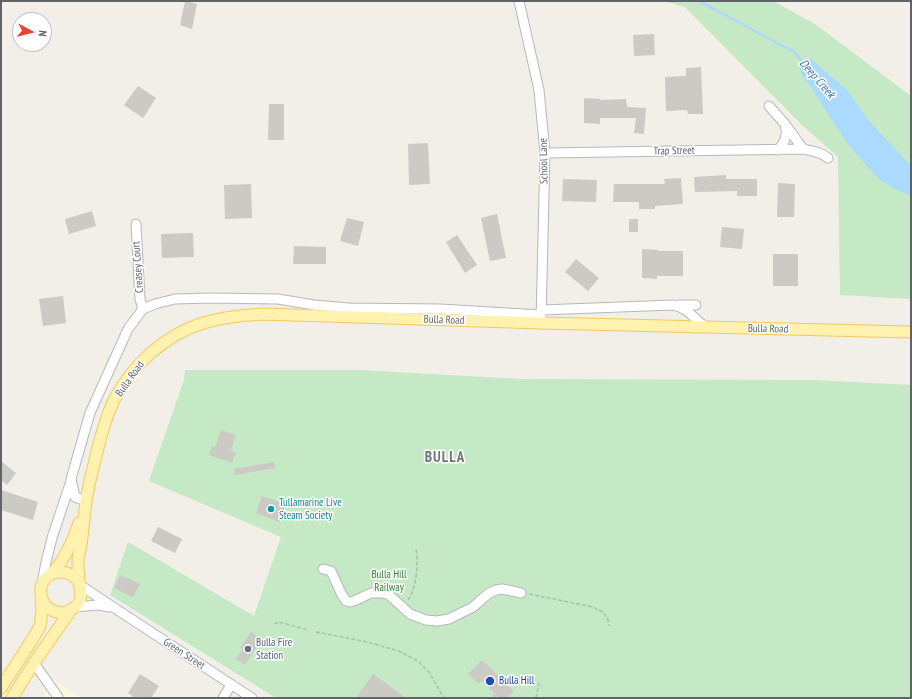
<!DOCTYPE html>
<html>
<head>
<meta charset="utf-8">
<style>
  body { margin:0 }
  #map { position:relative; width:912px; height:699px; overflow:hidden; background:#f1efe8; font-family:"PT Sans Narrow",sans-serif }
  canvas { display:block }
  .frame { position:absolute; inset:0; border:2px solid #5f6368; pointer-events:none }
  .north { position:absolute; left:12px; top:12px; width:40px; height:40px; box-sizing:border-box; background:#fff; border:1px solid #bfc1c3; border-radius:50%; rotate:97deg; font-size:11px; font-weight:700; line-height:16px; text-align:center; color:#5f6368 }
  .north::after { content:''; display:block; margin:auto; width:14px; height:18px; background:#ea4335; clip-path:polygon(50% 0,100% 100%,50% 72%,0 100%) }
</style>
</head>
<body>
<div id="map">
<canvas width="912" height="699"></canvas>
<div class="frame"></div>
<div class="north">N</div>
</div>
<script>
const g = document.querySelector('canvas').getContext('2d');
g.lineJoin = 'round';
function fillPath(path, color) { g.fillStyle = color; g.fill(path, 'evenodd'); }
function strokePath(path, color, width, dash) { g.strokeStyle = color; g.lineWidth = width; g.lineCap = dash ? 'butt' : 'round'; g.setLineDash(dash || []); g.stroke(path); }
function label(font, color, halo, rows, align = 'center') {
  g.font = font + ' "PT Sans Narrow",sans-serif'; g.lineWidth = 3; g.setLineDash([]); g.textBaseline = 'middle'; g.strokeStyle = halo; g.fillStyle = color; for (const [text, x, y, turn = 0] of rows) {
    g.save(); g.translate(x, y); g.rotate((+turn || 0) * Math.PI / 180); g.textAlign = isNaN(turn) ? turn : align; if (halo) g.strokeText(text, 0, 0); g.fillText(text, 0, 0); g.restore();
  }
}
fillPath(new Path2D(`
  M54,680L81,698H42Z`), '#fef7e0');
fillPath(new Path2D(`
  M663,1H773L815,24L911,96V299L840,295L838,157L801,124L685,7Z
  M185,370H360L521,379L812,380L911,385V698H276L110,595L128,542L254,616L281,537L149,481L184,380Z`), '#c5e8c5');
fillPath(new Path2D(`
  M805,58L811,59L847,90L869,121L911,166V196L893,188L878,178L850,147L826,111L813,90L801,74L800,66Z`), '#aadaff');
strokePath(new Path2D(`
  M699,1L794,52L805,64`), '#aadaff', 2.5);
fillPath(new Path2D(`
  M185,1L197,4L192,29L180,25Z
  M654,34L655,55L634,56L633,35Z
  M701,67L703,114H688L687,110L666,111L665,77L686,76V68Z
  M138,86L156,98L143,118L124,105Z
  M584,98L600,99V100L626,99L627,107L646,108L644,134L634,133L636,118H600V124L584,123Z
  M269,104H284V140H268Z
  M428,143L430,184L409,185L408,144Z
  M726,175V179H757V196H737V191L695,192L694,177Z
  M681,178L683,204L655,206V209H639V202H613L614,184H665L664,179Z
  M563,179L597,180L596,202L562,201Z
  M778,183L795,184L794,217H777Z
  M251,184L252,218L225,219L224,185Z
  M92,211L96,226L69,234L65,219Z
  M497,214L506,258L490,261L481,218Z
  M347,218L364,222L358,246L340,241Z
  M629,219H638V232H629Z
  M722,227L744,229L742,249L720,247Z
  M193,233L194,257L162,258L161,234Z
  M457,235L477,265L465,273L446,242Z
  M294,246L326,247V264H293Z
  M642,249L658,250V251H683V276H657V279L642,278Z
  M773,254H798V286H773Z
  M576,259L599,278L588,291L565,272Z
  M63,296L66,323L43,326L39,299Z
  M221,430L236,435L231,451L236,452L232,463L209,455L212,446L215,447Z
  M1,461L16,473L7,485L1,480Z
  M274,462L275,468L235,475L234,469Z
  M1,490L38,502L33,520L1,510Z
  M262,496L286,504L279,522L256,513Z
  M158,527L182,539L175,553L151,541Z
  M120,575L140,584L133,597L114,588Z
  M251,632L262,639L245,665L236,659L243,649L240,648Z
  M482,660L514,691L507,698H499L482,681L479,684L468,674Z
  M140,674L159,686L151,698H135L128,693Z
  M373,674L406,698H356Z`), '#cccac5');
const minor = new Path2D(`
  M519,1L539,90L545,153L541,320
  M769,106L785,124L803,149C812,151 821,152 828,158
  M778,150C785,142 788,135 785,124
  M545,153L803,149
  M136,224L140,299L143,309
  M679,305H696
  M541,310L673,305C691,309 693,320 707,327
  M86,501L75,497L71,479L90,413L128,329L143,309L155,304L175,299L210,298L278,299L314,305L349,308L440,309L541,315
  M323,569L331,571L341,593L346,601L350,602L354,601L371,593H381L388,594L410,614L426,620L437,621L449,619L473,607L489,593L496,590L502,589L521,593
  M42,583L46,562L52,538L71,481
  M80,585L116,609L252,698
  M74,607L98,605L109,607
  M34,663L58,697L57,698
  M223,698L231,685`);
const major = new Path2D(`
  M52,574C66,557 72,543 79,523
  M79,582C62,560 32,578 43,601C47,611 61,616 71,610C84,602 81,593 79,581C78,574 78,566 78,559C79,554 80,550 81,545C83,531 84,516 86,502C88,486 93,469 97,452C101,435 106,417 114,400C132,365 165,335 203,323C223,317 243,315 263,314L541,323L911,332
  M1,688L35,635L40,626L42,610L41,600
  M12,698L34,663L71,610`);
strokePath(minor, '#b5b8bc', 11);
strokePath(major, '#f2c960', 13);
strokePath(new Path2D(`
  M529,594L593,607L603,612L608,620L609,626
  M408,600C416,589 419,563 416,549
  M274,624L279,622L308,630
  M316,632L363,641L399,651L418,661L429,672L444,698
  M494,695L495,698
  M536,698L539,683`), '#9cc7a9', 1.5, [4, 2]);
strokePath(minor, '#fff', 9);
strokePath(major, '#fff2af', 11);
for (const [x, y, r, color] of [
  [271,509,4,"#0f9aa8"],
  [248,649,4,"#5c6f8a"],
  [490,681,5,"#1a4fb4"]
]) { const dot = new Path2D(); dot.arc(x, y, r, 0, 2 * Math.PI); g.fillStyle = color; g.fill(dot); strokePath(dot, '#fff', 1.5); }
label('11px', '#5f6368', '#fff', [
  ["Trap Street",674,151,-1],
  ["School Lane",544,161,-91],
  ["Creasey Court",138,267,-94],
  ["Bulla Road",444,320,2],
  ["Bulla Road",768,329,1],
  ["Bulla Road",130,379,-54],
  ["Green Street",184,654,33]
]);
label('11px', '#0d838f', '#fff', [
  ["Tullamarine Live",279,503],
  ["Steam Society",279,516]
], 'left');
label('11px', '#348238', '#fff', [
  ["Bulla Hill",389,575],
  ["Railway",389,588]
]);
label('11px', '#4e5e75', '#fff', [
  ["Bulla Fire",256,643],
  ["Station",256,656]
], 'left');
label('11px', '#164399', '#fff', [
  ["Bulla Hill",499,681]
], 'left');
label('italic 12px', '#4174aa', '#fff', [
  ["Deep Creek",817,79,49]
]);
g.letterSpacing = '1px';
label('bold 15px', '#70757a', '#fff', [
  ["BULLA",445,458]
]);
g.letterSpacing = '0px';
</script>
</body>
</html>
